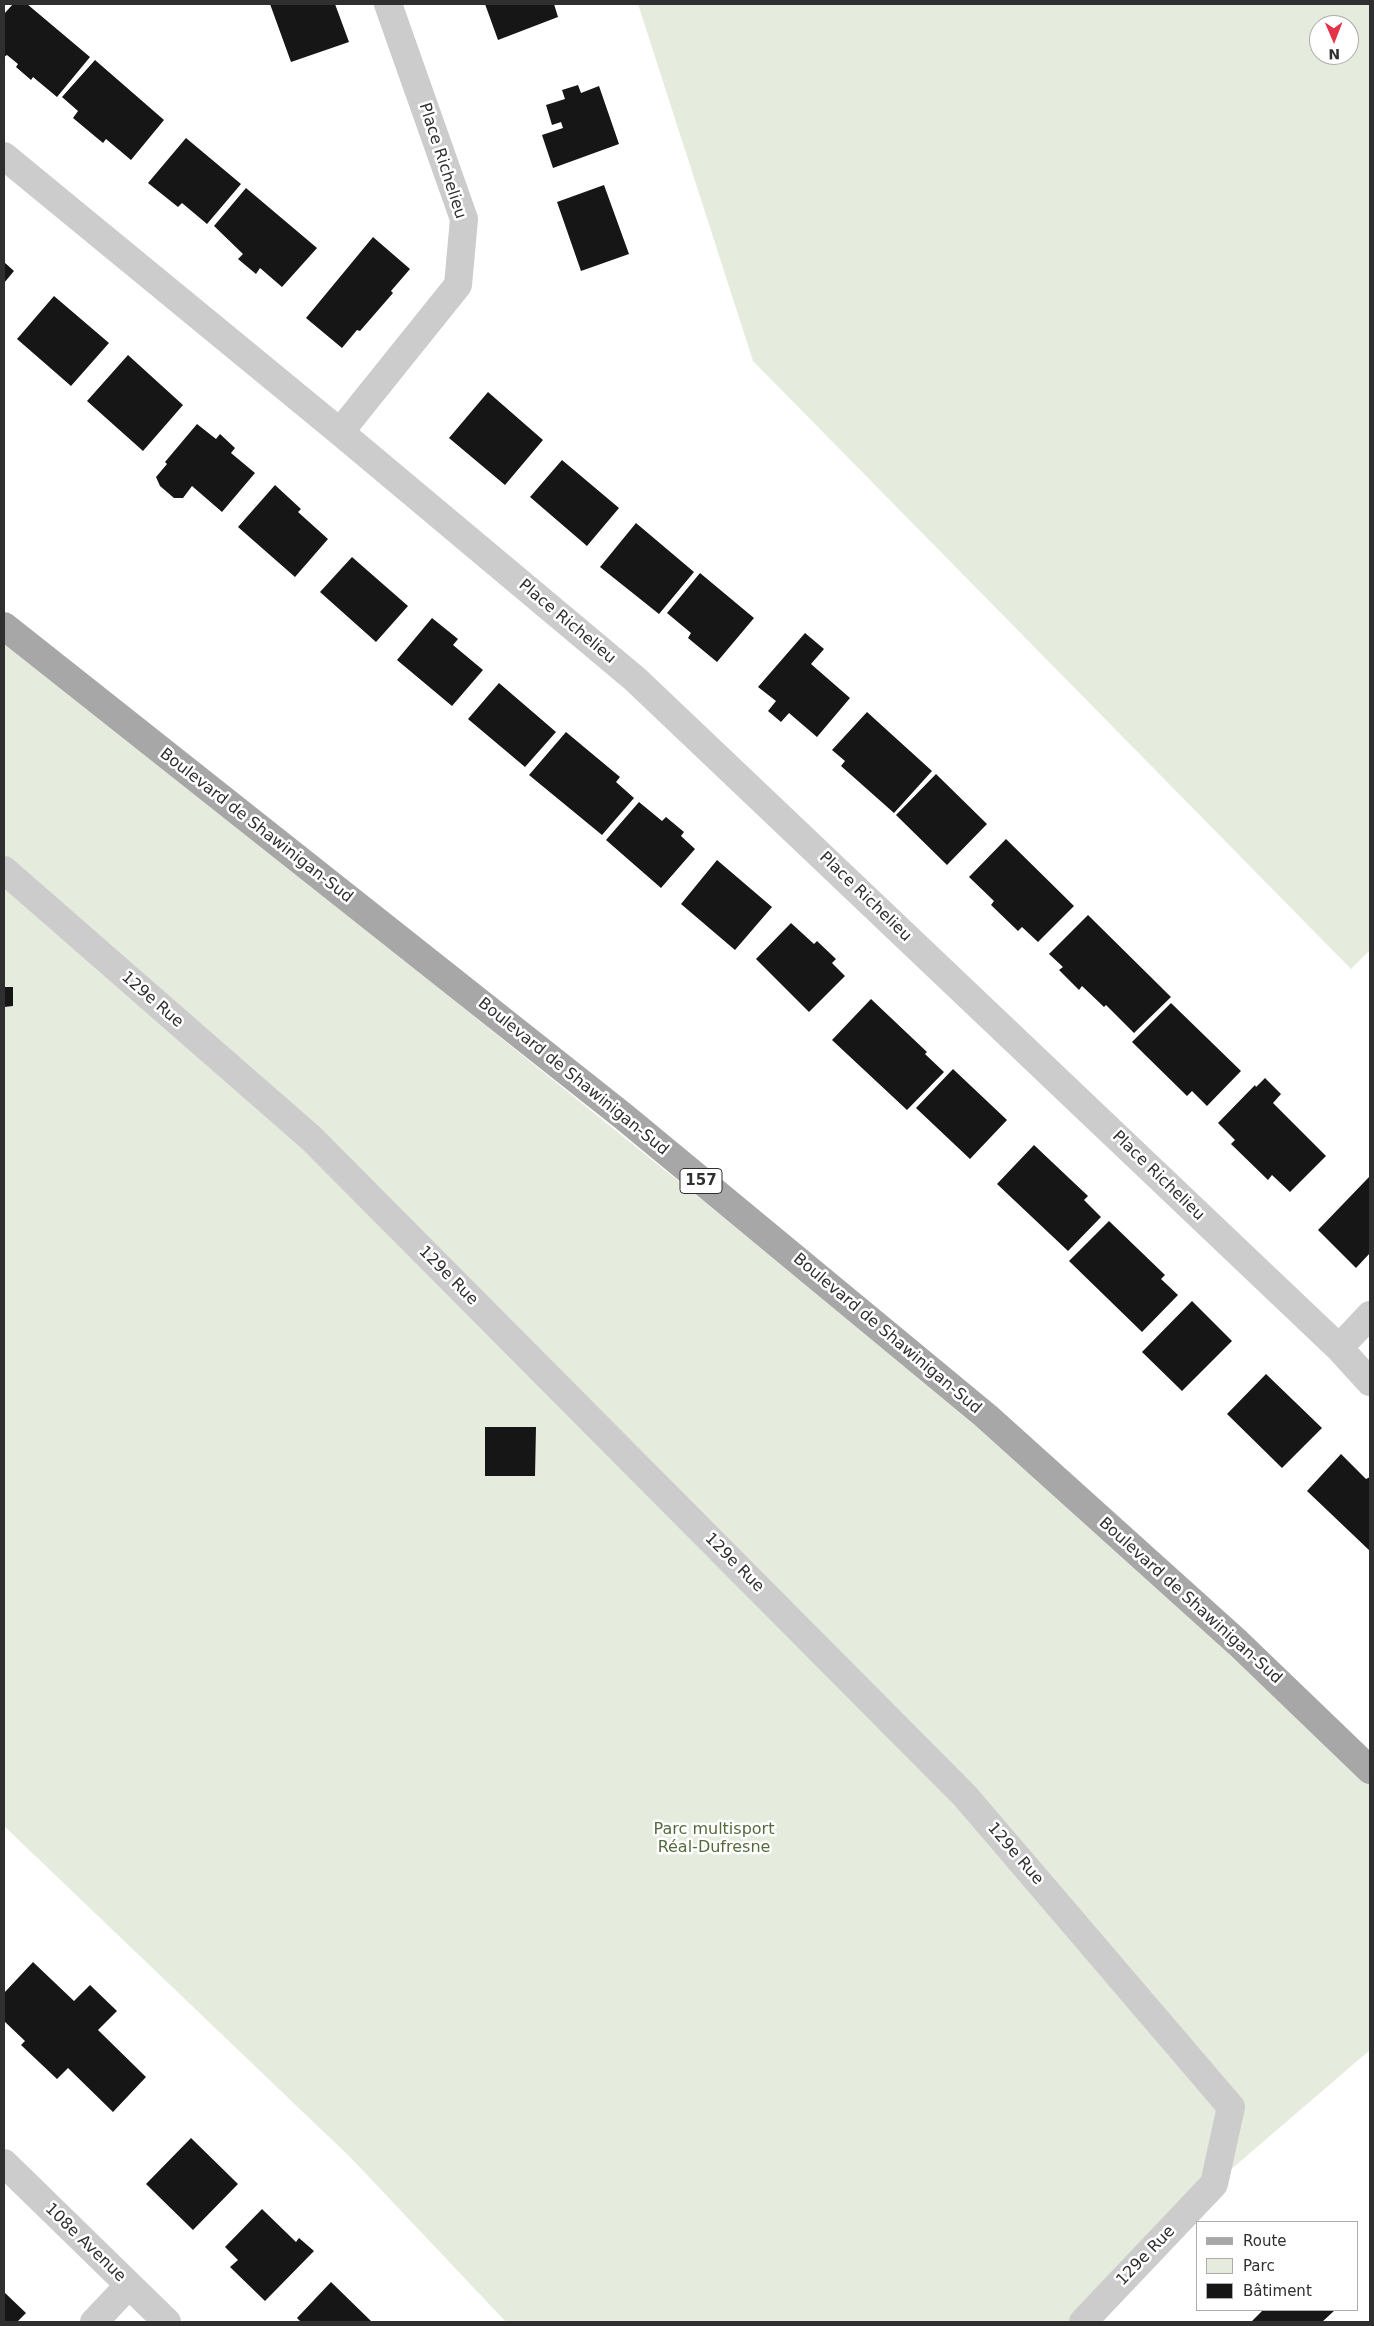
<!DOCTYPE html>
<html>
<head>
<meta charset="utf-8">
<style>
  body { margin:0 }
  #map { position:relative; width:1374px; height:2326px; overflow:hidden; background:#fff; font-family:"DejaVu Sans",sans-serif }
  canvas { display:block }
  .frame { position:absolute; inset:0; border:5px solid #2f2f2f; pointer-events:none }
  .legend { position:absolute; left:1196px; top:2221px; width:162px; height:90px; box-sizing:border-box; background:#fff; border:1px solid #acacac; margin:0; padding:6px 9px; list-style:none; font-size:15px; color:#2f2f2f }
  .legend li { display:flex; align-items:center; gap:10px; height:25px }
  .legend b { width:25px; border:1px solid #acacac }
  .north { position:absolute; left:1309px; top:15px; width:50px; height:50px; box-sizing:border-box; background:#fff; border:1px solid #acacac; border-radius:50%; rotate:179deg; font-size:14px; font-weight:700; line-height:20px; text-align:center; color:#2f2f2f }
  .north::after { content:''; display:block; margin:auto; width:18px; height:22px; background:#e43248; clip-path:polygon(50% 0,100% 100%,50% 72%,0 100%) }
</style>
</head>
<body>
<div id="map">
<canvas width="1374" height="2326"></canvas>
<div class="frame"></div>
<ul class="legend">
<li><b style="height:6px;background:#a7a7a7"></b>Route</li>
<li><b style="height:14px;background:#e5ecdd"></b>Parc</li>
<li><b style="height:14px;background:#161616"></b>Bâtiment</li>
</ul>
<div class="north">N</div>
</div>
<script>
const g = document.querySelector('canvas').getContext('2d');
g.lineJoin = 'round';
function fillPath(path, color) { g.fillStyle = color; g.fill(path, 'evenodd'); }
function strokePath(path, color, width, dash) { g.strokeStyle = color; g.lineWidth = width; g.lineCap = dash ? 'butt' : 'round'; g.setLineDash(dash || []); g.stroke(path); }
function label(font, color, halo, rows, align = 'center') {
  g.font = font + ' "DejaVu Sans",sans-serif'; g.lineWidth = 5; g.setLineDash([]); g.textBaseline = 'middle'; g.strokeStyle = halo; g.fillStyle = color; for (const [text, x, y, turn = 0] of rows) {
    g.save(); g.translate(x, y); g.rotate((+turn || 0) * Math.PI / 180); g.textAlign = isNaN(turn) ? turn : align; if (halo) g.strokeText(text, 0, 0); g.fillText(text, 0, 0); g.restore();
  }
}
fillPath(new Path2D(`
  M638,4H1370V950L1351,969L753,361ZM1319,25H1349V55H1319Z
  M4,637L941,1393L1370,1779V2050L1214,2184L1083,2322H506L351,2158L4,1826Z`), '#e5ecdd');
fillPath(new Path2D(`
  M13,4H27L90,57L57,97L33,77L31,80L16,67L18,64L7,55L4,57V14Z
  M270,4H335L349,42L291,62Z
  M485,4H554L558,17L498,40Z
  M95,60L164,120L131,160L106,139L103,143L73,118L78,111L62,97Z
  M578,85L581,93L599,86L619,144L553,168L542,135L563,128L561,122L552,125L546,105L565,99L562,90Z
  M186,138L241,184L207,224L182,203L178,207L148,183Z
  M604,185L629,254L581,271L557,202Z
  M246,188L317,248L282,287L260,268L256,274L238,259L243,254L214,226Z
  M373,237L410,269L391,291L393,293L360,331L357,330L342,348L306,318Z
  M4,262L14,271L4,283Z
  M54,296L109,343L71,386L17,339Z
  M128,355L183,405L143,451L87,401Z
  M488,392L543,440L505,485L449,438Z
  M197,424L216,439L220,434L235,448L231,453L255,473L222,512L192,486L183,498H174L160,486L156,477L167,464L165,462Z
  M562,460L619,508L587,546L530,497Z
  M275,485L301,509L298,512L328,539L295,577L238,527Z
  M636,523L694,572L659,614L600,567Z
  M352,557L408,606L376,642L320,592Z
  M700,573L754,618L717,662L688,638L691,633L667,613Z
  M432,618L458,639L453,645L483,670L452,706L397,660Z
  M805,633L824,649L811,664L850,698L817,737L789,713L781,722L768,711L776,701L758,687Z
  M499,683L556,732L525,767L468,719Z
  M867,712L932,771L894,813L841,766L845,761L832,750Z
  M566,732L620,777L616,782L634,798L602,835L529,775Z
  M936,774L987,824L947,865L896,815Z
  M639,802L662,821L666,817L684,832L681,836L695,849L661,888L606,840Z
  M1006,839L1074,906L1038,942L1022,927L1018,931L991,905L994,901L969,877Z
  M717,860L772,907L735,950L681,904Z
  M1088,915L1171,997L1134,1033L1106,1005L1104,1007L1082,986L1079,990L1059,970L1063,967L1049,954Z
  M791,923L814,944L817,941L836,959L832,963L845,976L809,1012L756,959Z
  M4,987H13V1006L4,1007Z
  M871,999L927,1052L925,1054L944,1072L907,1110L832,1040Z
  M1171,1003L1241,1071L1207,1106L1192,1091L1187,1096L1132,1042Z
  M953,1069L1007,1120L970,1159L916,1108Z
  M1265,1078L1281,1094L1273,1103L1326,1156L1290,1192L1272,1175L1268,1180L1231,1144L1235,1140L1218,1123L1255,1085L1256,1087Z
  M1034,1145L1088,1196L1084,1200L1101,1217L1068,1251L997,1184Z
  M1370,1176V1253L1356,1268L1318,1230Z
  M1109,1221L1165,1275L1161,1279L1178,1295L1142,1332L1069,1261Z
  M1192,1301L1232,1341L1182,1391L1142,1352Z
  M1266,1374L1322,1428L1282,1468L1227,1414Z
  M485,1427H536L535,1476H485Z
  M1341,1454L1366,1479L1370,1477V1551L1307,1491Z
  M33,1962L74,2001L90,1985L117,2011L98,2030L146,2077L113,2112L68,2068L57,2079L21,2045L25,2041L4,2021V1993Z
  M191,2138L238,2184L193,2230L146,2184Z
  M262,2209L296,2242L299,2238L314,2251L265,2301L230,2267L238,2260L225,2247Z
  M331,2282L372,2322H301L297,2318Z
  M4,2292L26,2313L17,2322H4Z
  M1263,2310H1335L1322,2322H1251Z`), '#161616');
strokePath(new Path2D(`
  M4,156L340,432L635,679L1339,1348L1370,1382
  M340,432L458,285L464,219L388,4
  M4,870L311,1138L965,1796L1231,2107L1214,2184L1083,2322
  M1339,1348L1370,1315
  M4,2163L167,2322
  M94,2322L129,2285`), '#ccc', 28);
strokePath(new Path2D(`
  M4,626L623,1116L986,1416L1238,1643L1370,1770`), '#a7a7a7', 28);
for (const [x, y, w] of [
  [701,1181,42]
]) { const box = new Path2D(); box.roundRect(x - w / 2, y - 12.5, w, 25, 4); g.fillStyle = '#fff'; g.fill(box); strokePath(box, '#2f2f2f', 1); }
label('bold 15px', '#2f2f2f', null, [
  ["157",701,1181]
]);
label('16px', '#2f2f2f', '#fff', [
  ["Place Richelieu",442,161,72],
  ["Place Richelieu",567,622,40],
  ["Boulevard de Shawinigan-Sud",256,826,38],
  ["Place Richelieu",865,897,44],
  ["129e Rue",152,1000,41],
  ["Boulevard de Shawinigan-Sud",573,1077,39],
  ["Place Richelieu",1158,1176,44],
  ["129e Rue",448,1276,45],
  ["Boulevard de Shawinigan-Sud",887,1334,40],
  ["129e Rue",734,1563,45],
  ["Boulevard de Shawinigan-Sud",1190,1601,42],
  ["129e Rue",1015,1854,49],
  ["108e Avenue",85,2243,44],
  ["129e Rue",1146,2256,-46]
]);
label('16px', '#546a3c', '#fff', [
  ["Parc multisport",714,1830],
  ["Réal-Dufresne",714,1848]
]);
</script>
</body>
</html>
